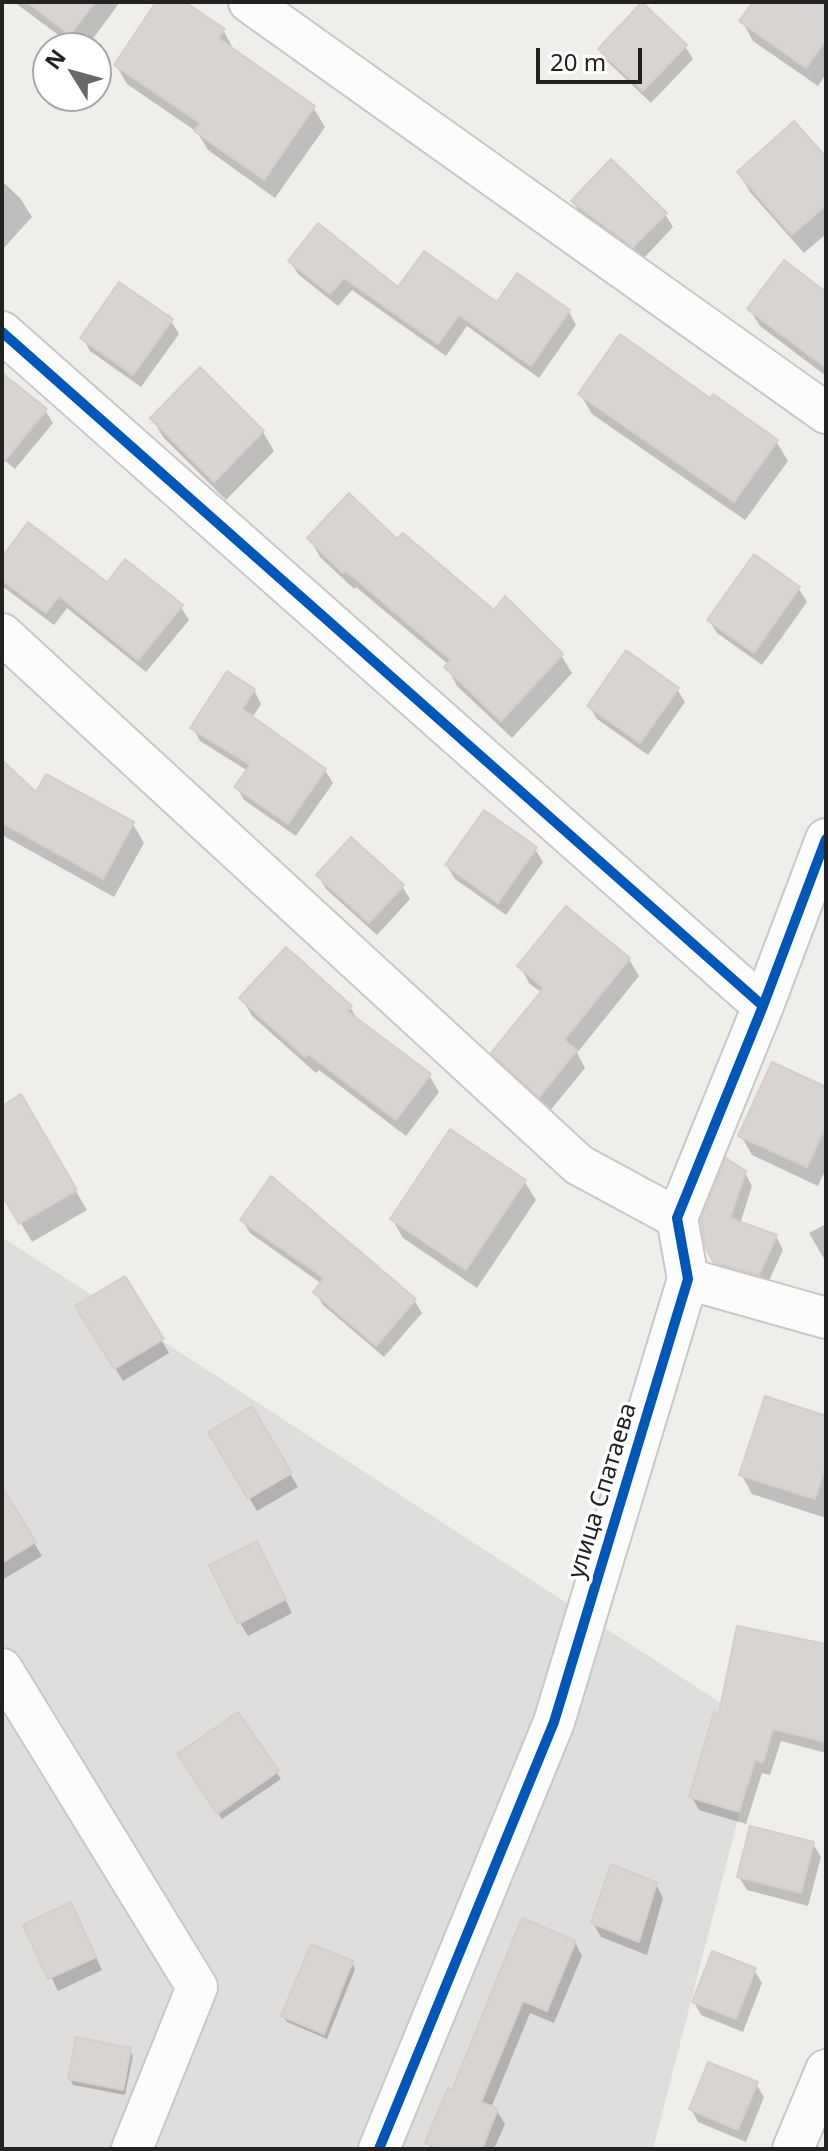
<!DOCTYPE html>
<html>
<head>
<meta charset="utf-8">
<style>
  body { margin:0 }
  #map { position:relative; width:828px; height:2151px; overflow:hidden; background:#f0eeeb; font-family:"Noto Sans",sans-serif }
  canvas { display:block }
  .frame { position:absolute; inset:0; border:4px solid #222; pointer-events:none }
  .north { position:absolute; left:32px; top:32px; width:80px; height:80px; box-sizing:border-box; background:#fff; border:2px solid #a7a7a7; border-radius:50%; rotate:307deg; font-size:22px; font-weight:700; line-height:32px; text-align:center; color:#222 }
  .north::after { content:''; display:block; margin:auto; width:28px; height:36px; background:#6a6968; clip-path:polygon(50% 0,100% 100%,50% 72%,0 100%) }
  .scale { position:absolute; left:536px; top:48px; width:106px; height:36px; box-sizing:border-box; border:4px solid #222; border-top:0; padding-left:10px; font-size:24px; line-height:28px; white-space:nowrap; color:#222; -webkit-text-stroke:6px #fff; paint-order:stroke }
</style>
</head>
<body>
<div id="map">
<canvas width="828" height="2151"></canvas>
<div class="frame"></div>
<div class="north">N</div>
<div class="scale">20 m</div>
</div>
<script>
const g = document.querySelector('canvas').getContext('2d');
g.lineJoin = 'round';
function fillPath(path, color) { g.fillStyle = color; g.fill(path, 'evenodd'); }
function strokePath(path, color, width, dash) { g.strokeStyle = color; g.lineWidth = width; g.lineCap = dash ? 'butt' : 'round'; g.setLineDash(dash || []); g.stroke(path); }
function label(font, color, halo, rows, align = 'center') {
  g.font = font + ' "Noto Sans",sans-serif'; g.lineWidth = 7; g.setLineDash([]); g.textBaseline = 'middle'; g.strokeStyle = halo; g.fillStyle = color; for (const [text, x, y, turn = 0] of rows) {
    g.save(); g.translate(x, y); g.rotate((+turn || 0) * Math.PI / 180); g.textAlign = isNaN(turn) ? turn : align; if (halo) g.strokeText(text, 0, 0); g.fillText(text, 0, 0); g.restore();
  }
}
fillPath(new Path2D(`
  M2,1237L761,1729L653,2149H2Z`), '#dfdedc');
fillPath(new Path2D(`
  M14,2H120L86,48H76Z
  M159,2H181L223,30L234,50L313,107L325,127L275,198L208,150L197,132L127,84L116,65Z
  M755,2H826V74L818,86L753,41L742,21Z
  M685,46L693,59L651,103L608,62L600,49Z
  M826,160V234L804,253L750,192L739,173Z
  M2,181L20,198L32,217L2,250Z
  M573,202L665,214L673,227L642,260L581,215Z
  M290,261L399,290L497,305L569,312L576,325L539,378L467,326L446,356L352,290L338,306L298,274Z
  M826,294V376L760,326L749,309Z
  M171,321L179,334L141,387L90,351L83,338Z
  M2,375L45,410L53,423L15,469L2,458Z
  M580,394L710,400L776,441L788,461L745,520L592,414Z
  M152,418L263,432L274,451L226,500L163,437Z
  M310,539L398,542L494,613L561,655L572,673L512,738L457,686L447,667L449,665L356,587L354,589L320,557Z
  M754,557L799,589L807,602L762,665L717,633L709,620Z
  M2,560L107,584L181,607L189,620L146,672L67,608L54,625L2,586Z
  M677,689L685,702L648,755L597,719L589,706Z
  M254,690L261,704L252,718L325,770L333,783L296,836L244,800L237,787L248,771L200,741L193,728Z
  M2,763L37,795L133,824L144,843L114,897L2,835Z
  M535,849L543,862L506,915L455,879L447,866Z
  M318,875L402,886L410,899L377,935L326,889Z
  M629,959L639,976L577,1053L585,1068L549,1112L503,1070L493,1053L542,993L529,983L520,966Z
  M242,999L350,1007L360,1023L429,1075L439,1092L406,1136L319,1070L316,1073L252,1016Z
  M826,1089V1169L818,1186L752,1155L741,1136Z
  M20,1097L87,1210L32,1242L2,1191V1108Z
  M745,1173L752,1186L740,1224L776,1236L783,1250L766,1287L723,1275L715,1261Z
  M524,1181L536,1200L477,1288L403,1238L392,1219Z
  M242,1220L414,1300L422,1313L384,1357L323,1305L315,1292L322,1284L250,1233Z
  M826,1224V1262L809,1233Z
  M124,1278L169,1353L123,1381L78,1307Z
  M252,1409L298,1487L257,1511L211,1433Z
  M826,1418V1518L752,1494L741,1474Z
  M2,1491L42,1556L2,1580Z
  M264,1556L292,1613L248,1636L240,1623Z
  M826,1643V1753L781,1741L770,1775L762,1773L746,1824L699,1810L691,1796L720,1716Z
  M238,1715L281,1779L222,1819L183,1761Z
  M813,1844L821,1857L808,1906L747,1890L739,1877Z
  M656,1884L663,1898L647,1955L601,1937L593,1923Z
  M78,1918L102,1970L58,1991L26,1926Z
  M523,1921L575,1942L582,1956L554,2023L530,2013L491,2108L497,2111L505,2124L494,2149H431L428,2143L454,2093Z
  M352,1963L355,1969L327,2039L287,2022L283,2016Z
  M754,1970L762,1983L743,2032L701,2015L694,2002Z
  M129,2049L133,2056L125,2095L73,2085L70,2079Z
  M756,2084L764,2097L746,2142L698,2122L691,2109Z`), '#0003');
const building = new Path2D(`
  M27,2H95L70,35Z
  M156,2H185L225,29L218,38L315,106L264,180L194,131L200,123L114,65Z
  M642,2L687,45L643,91L598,49Z
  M753,2H826V40L806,68L739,21Z
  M794,121L826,157V205L792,235L737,172Z
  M611,159L667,213L633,247L571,201Z
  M318,223L398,287L424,251L497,302L517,273L570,310L531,366L459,315L438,344L344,278L330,294L288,261Z
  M784,260L826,292V368L747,309Z
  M119,282L173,319L133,375L80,338Z
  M620,334L710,398L713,394L778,440L734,502L578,394Z
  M200,367L264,431L214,482L150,418Z
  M2,373L47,409L2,464Z
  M349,493L397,539L403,533L494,610L505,596L563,654L501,721L444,667L451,660L345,570L343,573L307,538Z
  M28,522L107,582L125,559L183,605L138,660L59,596L46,613L2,580V557Z
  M754,554L800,587L754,653L707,620Z
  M626,650L679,688L640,743L587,706Z
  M227,671L255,689L242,709L326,769L288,824L234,787L250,765L190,728Z
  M2,760L36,792L46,774L134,822L103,879L2,823Z
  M484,810L537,847L498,903L445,865Z
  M351,837L404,885L369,923L316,875Z
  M566,906L630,958L564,1040L577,1050L539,1097L491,1053L544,988L517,966Z
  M286,947L352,1006L347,1011L431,1074L396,1120L308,1054L305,1057L239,998Z
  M772,1062L826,1087V1126L807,1167L738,1136Z
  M21,1094L77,1190L19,1224L2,1195V1106Z
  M450,1129L526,1180L466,1270L390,1219Z
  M726,1158L746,1171L730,1218L777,1235L759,1275L713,1262L705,1246L701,1220Z
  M271,1176L416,1299L376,1346L313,1292L324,1278L240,1220Z
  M125,1276L164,1339L114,1369L75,1306Z
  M765,1396L826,1416V1465L815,1499L739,1475Z
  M252,1406L292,1473L248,1499L208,1432Z
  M2,1487L36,1542L2,1563Z
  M257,1541L286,1599L238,1624L209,1565Z
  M737,1626L826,1644V1742L773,1729L763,1763L755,1760L739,1812L689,1797L714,1712L719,1713Z
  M238,1712L279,1771L217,1814L177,1754Z
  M750,1826L814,1842L801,1893L737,1877Z
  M611,1864L657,1883L639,1942L591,1923Z
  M71,1902L96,1957L48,1979L23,1925Z
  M522,1918L576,1941L547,2011L523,2001L481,2102L498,2109L482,2149H441L425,2143L448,2088L452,2090Z
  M311,1944L353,1961L324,2034L281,2016Z
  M712,1951L756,1968L736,2019L692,2002Z
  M76,2037L131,2048L123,2090L68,2079Z
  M708,2062L758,2082L738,2130L689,2109Z`);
fillPath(building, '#d7d4d2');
strokePath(building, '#d3d0cc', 2);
const minor = new Path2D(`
  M249,2L826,413
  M2,332L763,1006
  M2,634L579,1165L677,1218
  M688,1279L826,1318
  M2,1669L197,1987L132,2149
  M379,2149L554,1722L688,1279L677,1218L763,1006L826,839
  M793,2149L826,2070`);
strokePath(minor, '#c9c8c7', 44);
strokePath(minor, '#fdfcfc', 40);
strokePath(new Path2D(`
  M2,332L763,1006
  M379,2149L554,1722L688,1279L677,1218L763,1006L826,839`), '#0057b8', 10);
label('24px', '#222', '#fff', [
  ["улица Спатаева",603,1491,-73]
]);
</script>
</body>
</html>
